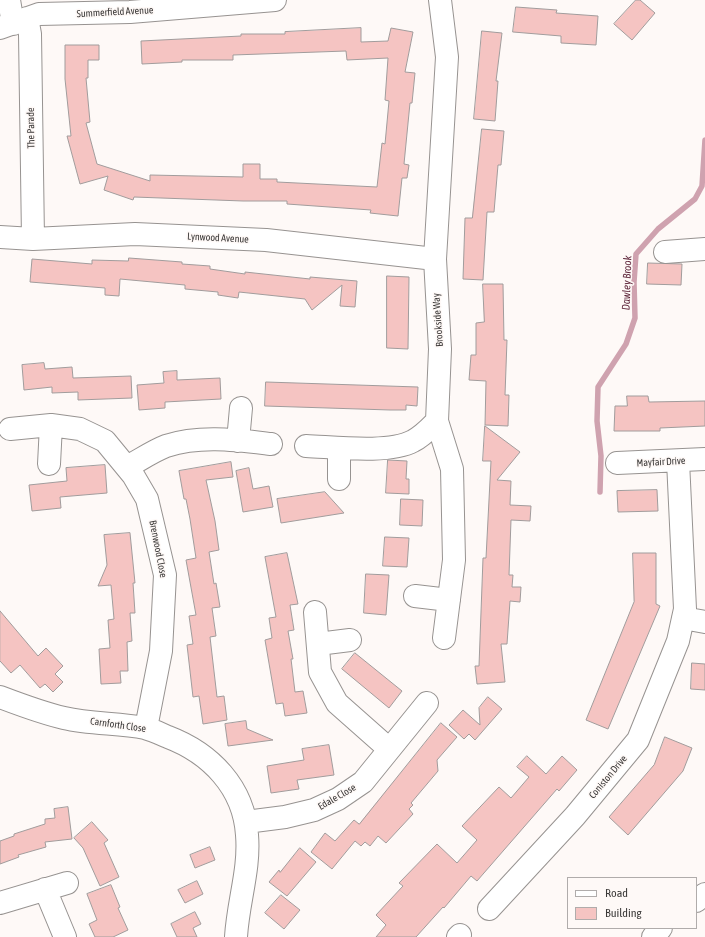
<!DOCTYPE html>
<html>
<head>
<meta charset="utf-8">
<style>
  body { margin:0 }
  #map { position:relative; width:705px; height:937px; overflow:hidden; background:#fef9f7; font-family:"Asap Condensed",sans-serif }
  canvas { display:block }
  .legend { position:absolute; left:567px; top:877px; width:130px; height:52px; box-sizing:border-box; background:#fef9f7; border:1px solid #b0acab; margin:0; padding:5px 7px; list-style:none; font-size:12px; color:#3b3938 }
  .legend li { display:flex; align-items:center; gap:8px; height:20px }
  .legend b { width:20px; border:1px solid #b0acab }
</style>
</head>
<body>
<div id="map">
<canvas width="705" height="937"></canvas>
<ul class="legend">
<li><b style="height:5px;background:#fff"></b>Road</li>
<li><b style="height:11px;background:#f5c4c2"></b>Building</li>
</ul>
</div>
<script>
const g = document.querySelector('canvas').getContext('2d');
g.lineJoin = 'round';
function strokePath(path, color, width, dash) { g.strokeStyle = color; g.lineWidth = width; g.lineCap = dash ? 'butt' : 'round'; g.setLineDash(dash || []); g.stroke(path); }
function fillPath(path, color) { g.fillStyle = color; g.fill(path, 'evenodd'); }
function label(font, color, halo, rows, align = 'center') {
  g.font = font + ' "Asap Condensed",sans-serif'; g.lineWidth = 3; g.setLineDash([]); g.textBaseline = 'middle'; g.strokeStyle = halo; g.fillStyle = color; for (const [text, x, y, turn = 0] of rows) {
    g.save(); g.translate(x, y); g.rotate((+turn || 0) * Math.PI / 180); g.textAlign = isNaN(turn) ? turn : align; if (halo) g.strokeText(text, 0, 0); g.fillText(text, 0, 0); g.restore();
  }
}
strokePath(new Path2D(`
  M600,492L601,456L597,421L598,387L626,344L635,318L634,282L636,254L658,229L695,199L702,186L705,140`), '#cfa2af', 5.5);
const building = new Path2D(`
  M636,0H640L655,13L632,40L614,24Z
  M516,7L557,10L556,13L598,16L596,45L561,43V36L513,32Z
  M361,28V42L388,41L391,28L413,32L405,72L415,73L412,103H410L404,164L409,165L407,178H402L398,216L370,213L371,210L287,204V201H243L134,197L133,200L104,190L108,176L80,184L67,136H71L65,79V45H99V60H88V78H86L90,122L86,123L97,164L150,181V175L243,177V164H260V179H277V182L377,187L382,143L385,144L389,101L385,100L388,58L347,60L346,51L233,55V60H182V62L142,64L141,41L241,36V34H285V32Z
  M482,31L502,33L496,81H498L495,121L474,119Z
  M482,129L504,131L501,165H498L494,212H487L483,280L463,279L465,218H472Z
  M129,258L182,262V264L210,266V269L245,274V272L310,279V277L357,281L355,307L340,306L342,285L312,310L305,299L239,292L238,298L218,295V292L185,289V285L120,279L119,296L105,295V288L30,282L32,259L92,264V260L128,261Z
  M648,263L682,264L681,285L647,284Z
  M387,276L409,277L408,349L387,348Z
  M483,284H503L504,340H507L505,395H509L508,426L485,425L486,381L469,380L471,355H476V323L484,322Z
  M44,363L45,369L72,367L73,378L131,376L132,398L78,400V392L52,393V387L24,390L22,365Z
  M177,371V380L220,378L221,399L165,402V408L139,410L137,385L164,383L163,372Z
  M266,382L418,387L417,406L406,405V410H390L265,406Z
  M627,396H648L649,402L705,401V426L660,428V431H614L615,406H627Z
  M485,426L520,452L497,480L511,481L510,505L531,506L530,521L511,520L509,575H513L512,587H521L520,602L510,601L507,644H501L505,682L477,684L475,666H479L483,558H486L491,461H483Z
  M388,460L407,461L406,479H409V494L386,493Z
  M231,462L233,477L206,480L215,521L219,550L209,552L214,584L216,583L220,607L212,608L216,636L210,637L217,697L224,696L227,720L203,724L199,696L193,697L187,645L193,644L189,616L196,615L186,560L196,558L190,519L186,499H184L179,471Z
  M105,465L107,493L60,497L61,508L32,511L29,485L67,481L66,468Z
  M249,468L253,489L269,486L273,507L243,512L236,471Z
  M657,490L658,511L618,512L617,491Z
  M325,492L344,513L281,523L277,499Z
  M401,499L423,500L422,526L400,525Z
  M130,533L135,583H133L135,613H130L132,641L127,642L128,671H120L121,683L101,684L99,649L110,648L108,620L114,619L111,585L98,586L107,565L104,535Z
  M385,537L409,538L407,567L383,566Z
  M287,553L298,604L290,605L294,630L288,631L293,659H291L295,692L303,691L307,713L285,716L283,703L276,704L265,640L272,638L269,618L276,617L265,557Z
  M633,553H656V604L660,606L608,729L586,720L634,602Z
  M366,574L389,575L386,615L364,613Z
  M0,611L38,656L46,648L63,666L55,674L63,682L53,692L45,684L40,688L20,665L11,673L0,661Z
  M355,653L402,691L389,708L342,669Z
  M692,663L705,664V690L691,689Z
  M488,697L502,709L475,740L469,734L464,739L449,725L463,710L480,725L479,708Z
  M246,721L247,729L273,740L228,746L225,724Z
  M441,723L457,737L437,760L438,771L411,803L413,805L409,809L413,814L386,843L378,836L370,846L365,842L361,846L355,841L332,869L311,852L325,833L335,841L354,820L359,824Z
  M665,737L692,748L683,771L628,835L609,817L654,765Z
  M329,745L334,775L297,780L299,789L271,793L267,766L304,760L302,749Z
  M527,756L546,774L562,756L577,770L559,791L557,789L477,881L471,876L444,908L443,907L416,937H376L386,925L376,915L403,886L399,883L437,844L457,863L477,840L462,826L499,787L511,798L529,777L517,767Z
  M68,807L72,839L45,842L46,847L18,855L19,857L0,864V841L14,836V834L45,824V819L55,818L54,809Z
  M92,822L108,840L104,843L119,877L100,886L83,848L74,838Z
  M210,847L215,860L195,868L190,855Z
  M300,848L316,862L287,896L269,882L279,870L280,872Z
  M197,881L203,894L185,903L178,890Z
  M111,885L120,907L118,908L128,930L113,937H95L89,924L97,920L87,894Z
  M281,895L300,910L284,929L265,913Z
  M195,912L201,924L193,928L197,937H177L171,924Z`);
fillPath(building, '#f5c4c2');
strokePath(building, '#a19c9c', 1);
const minor = new Path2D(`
  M9,0L13,24
  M440,0L447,57L435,259L440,349L437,421L452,469L454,560L444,638
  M27,18L30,34L33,239
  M0,28L39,14L130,12L275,0
  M0,237L33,239L135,234L266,240L435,259
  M665,252L705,249
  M10,429L51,425L80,429L105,441L133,475L147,499L165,575L161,651L146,728
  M238,441L241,408
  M306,446C334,447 389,454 413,441C423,436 430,428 437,421
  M617,463L705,459
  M49,464L51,425
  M127,467C140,460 153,451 166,446C200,435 236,440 271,444
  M339,479V448
  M415,596L449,600
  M315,612L320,672L337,703L389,749
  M683,618L705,622
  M318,644L350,640
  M0,697C21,705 42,713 64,718C90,724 118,723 145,728C153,730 161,734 168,737C210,753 244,787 247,835C250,869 238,902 236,937
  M246,822L285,817L314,810L338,799L363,782L427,703
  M45,889L65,937
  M696,901L705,894
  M0,903L67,883
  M489,909L575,816L638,740L678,641L685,609L678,461
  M458,937L460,935
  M653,937L661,928`);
strokePath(minor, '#979391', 24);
strokePath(minor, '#fff', 22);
label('10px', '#3b3938', '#fef9f7', [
  ["Summerfield Avenue",115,12,-3],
  ["The Parade",31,128,-91],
  ["Lynwood Avenue",218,238,3],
  ["Brookside Way",438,320,-94],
  ["Mayfair Drive",661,462,-3],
  ["Brenwood Close",158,549,79],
  ["Carnforth Close",118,725,8],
  ["Coniston Drive",608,777,-50],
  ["Edale Close",337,797,-30]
]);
label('italic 11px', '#5c2338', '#fef9f7', [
  ["Dawley Brook",627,283,-88]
]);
</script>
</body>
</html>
